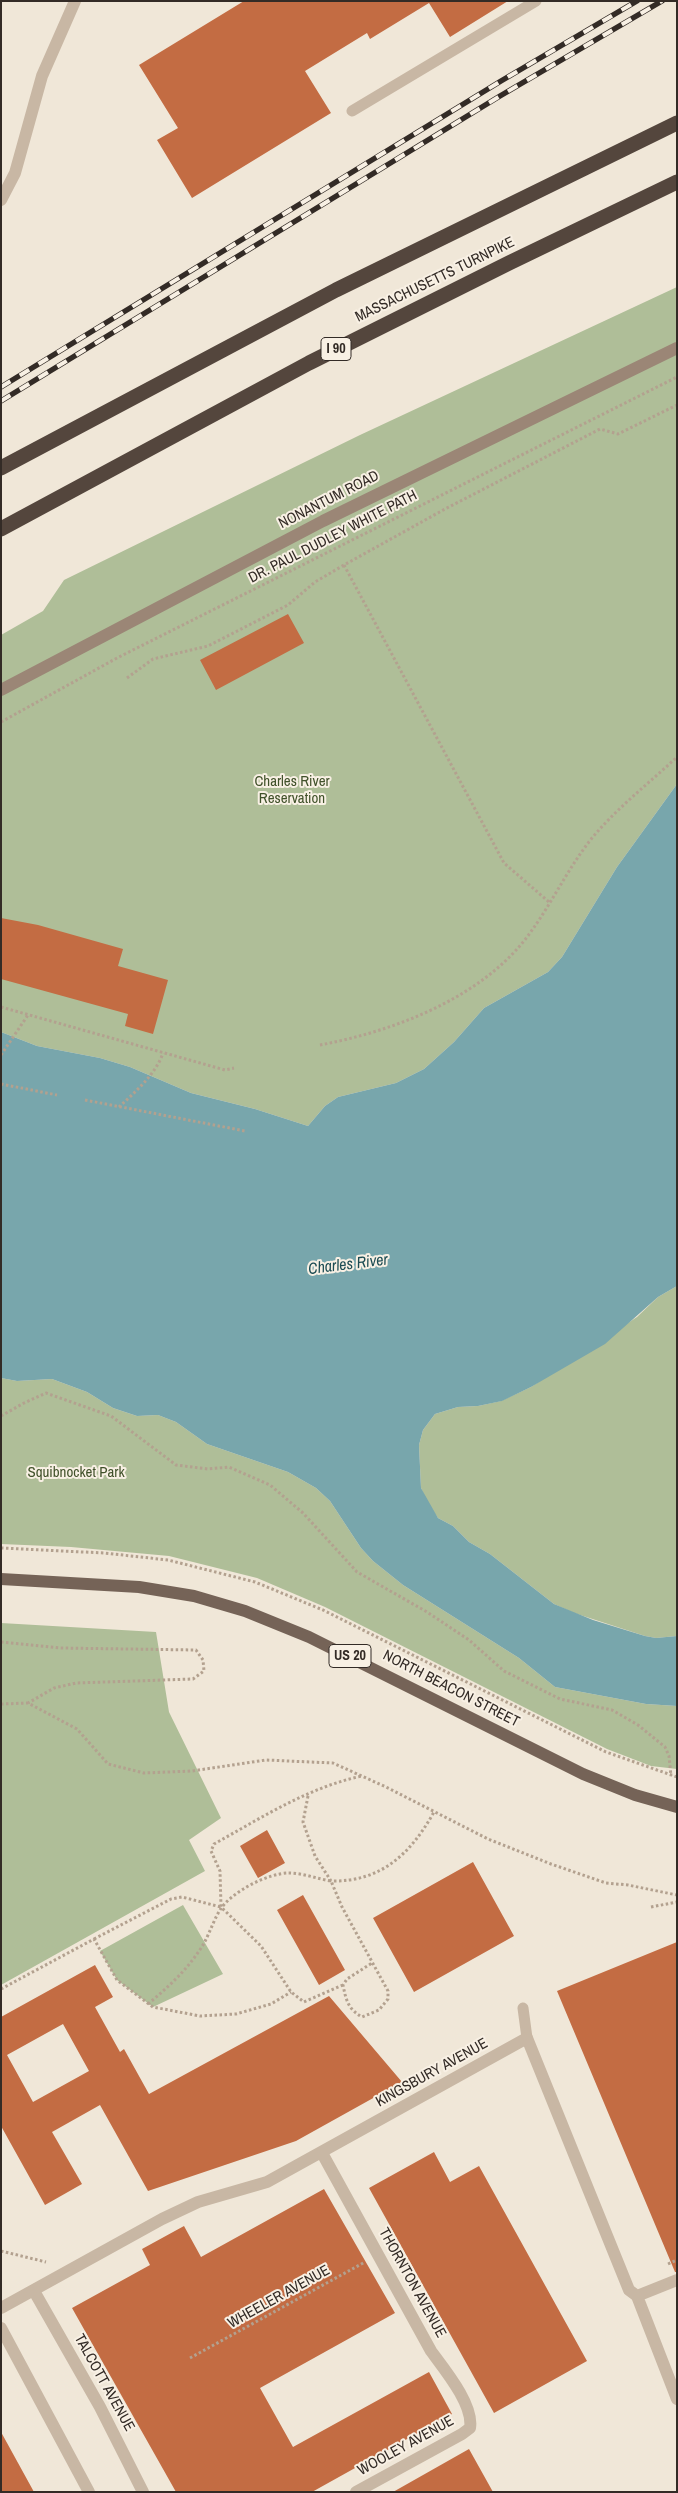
<!DOCTYPE html>
<html>
<head>
<meta charset="utf-8">
<style>
  body { margin:0 }
  #map { position:relative; width:678px; height:2493px; overflow:hidden; background:#f0e7d8; font-family:"Archivo Narrow",sans-serif }
  canvas { display:block }
  .frame { position:absolute; inset:0; border:2px solid #332b26; pointer-events:none }
</style>
</head>
<body>
<div id="map">
<canvas width="678" height="2493"></canvas>
<div class="frame"></div>
</div>
<script>
const g = document.querySelector('canvas').getContext('2d');
g.lineJoin = 'round';
function fillPath(path, color) { g.fillStyle = color; g.fill(path, 'evenodd'); }
function strokePath(path, color, width, dash) { g.strokeStyle = color; g.lineWidth = width; g.lineCap = dash ? 'butt' : 'round'; g.setLineDash(dash || []); g.stroke(path); }
function label(font, color, halo, rows, align = 'center') {
  g.font = font + ' "Archivo Narrow",sans-serif'; g.lineWidth = 4; g.setLineDash([]); g.textBaseline = 'middle'; g.strokeStyle = halo; g.fillStyle = color; for (const [text, x, y, turn = 0] of rows) {
    g.save(); g.translate(x, y); g.rotate((+turn || 0) * Math.PI / 180); g.textAlign = isNaN(turn) ? turn : align; if (halo) g.strokeText(text, 0, 0); g.fillText(text, 0, 0); g.restore();
  }
}
fillPath(new Path2D(`
  M677,287V784L617,867L562,957L548,972L484,1008L454,1042L424,1069L396,1083L338,1097L325,1106L308,1126L255,1109L191,1093L130,1067L100,1058L37,1046L1,1032V635L43,611L64,580L360,435Z
  M677,1286V1636L656,1638L645,1636L574,1613L554,1604L490,1554L469,1542L453,1526L438,1518L428,1504L421,1488L419,1445L423,1430L435,1414L458,1407L478,1406L501,1401L531,1387L637,1317L658,1297Z
  M1,1378L17,1381L52,1379L87,1392L113,1408L137,1416L158,1415L176,1422L207,1444L288,1472L316,1488L330,1501L361,1548L373,1561L403,1585L519,1658L555,1687L646,1704L677,1706V1769L651,1766L607,1749L325,1607L257,1578L169,1556L71,1547L1,1544Z
  M1,1623L156,1632L169,1712L221,1818L189,1840L205,1871L1,1985Z
  M183,1905L223,1974L153,2007L117,1980L100,1951Z`), '#afbe98');
fillPath(new Path2D(`
  M677,784V1286L658,1297L605,1344L531,1387L502,1401L478,1406L458,1407L435,1414L423,1430L419,1445L421,1488L438,1518L453,1526L469,1542L490,1554L554,1604L593,1620L645,1636L656,1638L677,1636V1706L646,1704L555,1687L519,1658L403,1585L373,1561L361,1548L330,1501L316,1488L288,1472L207,1444L176,1422L158,1415L137,1416L113,1408L87,1392L52,1379L17,1381L1,1378V1032L37,1046L100,1058L130,1067L191,1093L255,1109L308,1126L325,1106L338,1097L396,1083L424,1069L454,1042L484,1008L548,972L562,957L617,867Z`), '#78a6ac');
fillPath(new Path2D(`
  M244,1H508L450,37L429,3L370,39L367,33L305,71L331,113L192,198L157,140L178,128L139,65Z
  M288,614L304,643L216,690L200,660Z
  M1,918L38,925L123,949L118,966L168,980L153,1034L125,1026L128,1014L1,979Z
  M267,1830L285,1863L258,1878L240,1846Z
  M473,1862L514,1936L414,1992L373,1918Z
  M303,1895L345,1970L319,1985L277,1910Z
  M677,1942V2272H675L557,1991Z
  M95,1965L113,1997L95,2007L120,2052L124,2049L149,2094L329,1996L402,2082L296,2141L148,2191L100,2105L52,2132L82,2184L45,2205L1,2126V2017ZM63,2024L89,2071L33,2102L7,2055Z
  M434,2152L450,2182L479,2166L587,2361L494,2413L369,2188Z
  M324,2189L395,2313L260,2388L293,2447L429,2372L452,2414L312,2492H176L72,2308L150,2265L142,2249L184,2226L201,2257Z
  M1,2432L34,2492H1Z
  M469,2449L493,2492H393Z`), '#c36c43');
strokePath(new Path2D(`
  M344,565L504,863L549,902
  M127,678L153,659L208,646L288,605L315,582L344,565L445,509L600,429L618,434L677,405
  M1,722L117,658L677,377
  M1,1007L225,1070L234,1068
  M320,1045C395,1031 484,997 530,933C552,903 568,868 592,838C617,808 648,784 677,757
  M1,1055L28,1015
  M1,1084L57,1095
  M85,1100L245,1131
  M119,1107C135,1092 156,1074 163,1053
  M1,1416L24,1403L46,1393L111,1416L176,1465L208,1469L229,1467L270,1485L303,1513L357,1572L427,1612L469,1640L504,1671L560,1699L612,1710L638,1725L665,1747L669,1756L671,1776
  M1,1548L104,1553L168,1560L255,1582L323,1610L606,1752L677,1777
  M1,1642L60,1648L196,1650L203,1660L204,1671L193,1679L76,1683L54,1688L28,1703
  M1,1704L28,1703L77,1729L108,1764L144,1773L192,1771L266,1760L333,1763L386,1787L488,1839L551,1864L606,1883L628,1885L677,1895
  M308,1796L303,1822L315,1856L331,1881C382,1882 411,1853 434,1812
  M651,1907L677,1902
  M94,1939L171,1899L182,1897L221,1907
  M343,1985L304,2002L291,1992L261,1946L221,1907L220,1871L211,1851L214,1844C261,1818 309,1787 362,1776
  M1,1989L94,1939L117,1980L153,2007L200,2016L236,2014L271,2004L291,1992
  M148,2004C167,1988 185,1972 199,1951C208,1939 212,1923 220,1910C231,1892 268,1873 289,1873C303,1873 318,1879 331,1881L342,1907L388,1991V1999L379,2010L362,2017C348,2009 346,2000 343,1985L347,1979L372,1963
  M1,2251L46,2262
  M668,2264L677,2260
  M190,2358L365,2262`), '#b3a18f', 3, [2.5, 2.5]);
strokePath(new Path2D(`
  M352,111L536,1
  M523,2008L527,2038`), '#c8b7a4', 11);
strokePath(new Path2D(`
  M1,200L15,173L42,76L75,1
  M322,2153L431,2351C445,2370 474,2405 470,2428L462,2434L356,2492
  M34,2291L100,2407L143,2492
  M637,2296L677,2280
  M1,2308L162,2219L198,2202L267,2182L527,2038L629,2290L637,2296L677,2399
  M1,2328L89,2492`), '#c8b7a4', 12);
strokePath(new Path2D(`
  M1,690L323,521L677,348`), '#9b8676', 12);
strokePath(new Path2D(`
  M1,1579L139,1587L194,1596L245,1611L309,1637L583,1774L635,1795L677,1807`), '#756357', 12);
strokePath(new Path2D(`
  M1,468L336,290L677,123
  M1,529L309,363L509,263L677,182`), '#54463d', 15);
const rail = new Path2D(`
  M1,387L501,81L637,1
  M1,401L500,96L662,1`);
strokePath(rail, '#332b26', 5.5);
strokePath(rail, '#f8f0e4', 4, [11]);
for (const [x, y, w] of [
  [336,349,30],
  [350,1656,42]
]) { const box = new Path2D(); box.roundRect(x - w / 2, y - 11.5, w, 23, 4); g.fillStyle = '#f8f0e4'; g.fill(box); strokePath(box, '#332b26', 1); }
label('bold 14px', '#332b26', null, [
  ["I 90",336,349],
  ["US 20",350,1656]
]);
label('15px', '#332b26', '#f8f0e4', [
  ["MASSACHUSETTS TURNPIKE",435,280,-26],
  ["NONANTUM ROAD",329,500,-27],
  ["DR. PAUL DUDLEY WHITE PATH",333,537,-27],
  ["NORTH BEACON STREET",451,1689,27],
  ["KINGSBURY AVENUE",432,2073,-29],
  ["THORNTON AVENUE",412,2283,61],
  ["WHEELER AVENUE",279,2297,-29],
  ["TALCOTT AVENUE",104,2383,61],
  ["WOOLEY AVENUE",406,2446,-29]
]);
label('15px', '#40512a', '#f8f0e4', [
  ["Charles River",292,782],
  ["Reservation",292,799],
  ["Squibnocket Park",76,1473]
]);
label('italic 16px', '#1c4c53', '#f8f0e4', [
  ["Charles River",348,1265,-7]
]);
</script>
</body>
</html>
